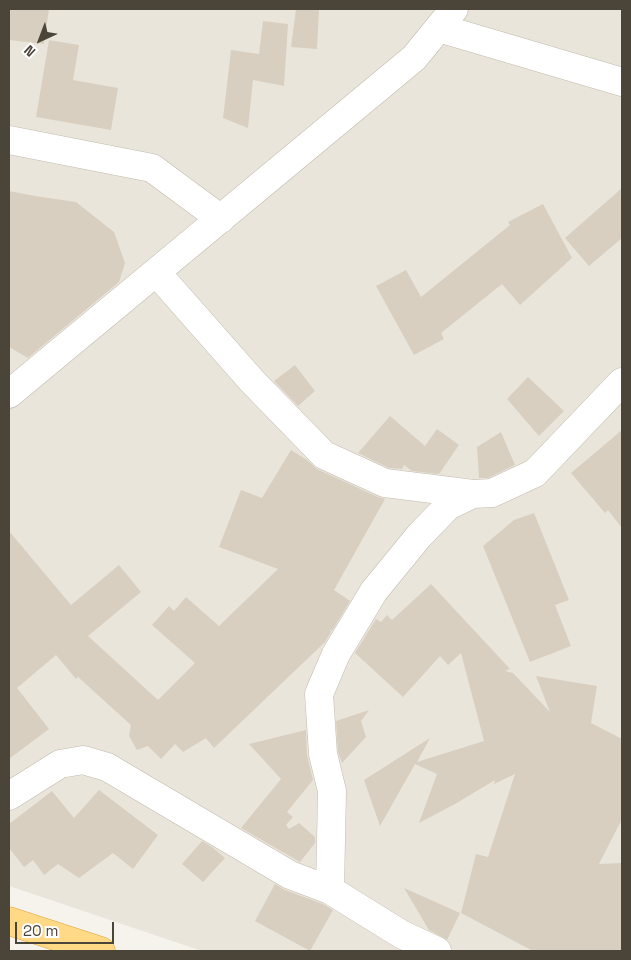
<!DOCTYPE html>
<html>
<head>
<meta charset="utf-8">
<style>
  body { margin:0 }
  #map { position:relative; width:631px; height:960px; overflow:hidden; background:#f6f3ec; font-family:"Space Grotesk",sans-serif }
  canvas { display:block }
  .frame { position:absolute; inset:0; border:10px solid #4b4439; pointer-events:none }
  .north { position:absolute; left:15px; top:15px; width:50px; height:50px; -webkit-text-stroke:4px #fff; paint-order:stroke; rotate:223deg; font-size:14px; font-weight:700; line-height:20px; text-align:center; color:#4b4439 }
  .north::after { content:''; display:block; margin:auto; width:18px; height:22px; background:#4b4439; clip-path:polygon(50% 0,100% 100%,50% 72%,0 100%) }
  .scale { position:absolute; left:15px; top:922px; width:99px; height:22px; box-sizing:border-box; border:2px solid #4b4439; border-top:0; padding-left:6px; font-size:15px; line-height:18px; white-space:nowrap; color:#4b4439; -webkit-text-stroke:4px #fff; paint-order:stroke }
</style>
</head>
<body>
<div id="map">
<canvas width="631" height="960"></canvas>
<div class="frame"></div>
<div class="north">N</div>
<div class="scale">20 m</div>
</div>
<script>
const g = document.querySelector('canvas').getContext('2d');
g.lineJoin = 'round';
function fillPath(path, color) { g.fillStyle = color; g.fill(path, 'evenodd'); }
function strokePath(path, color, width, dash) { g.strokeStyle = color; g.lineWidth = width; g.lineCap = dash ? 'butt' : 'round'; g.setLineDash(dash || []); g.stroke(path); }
fillPath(new Path2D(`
  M9,9H622V951H202L9,886Z`), '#eae5da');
fillPath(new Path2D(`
  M9,9H49L44,44L9,40Z
  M296,9H319L317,49L291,47Z
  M263,21L288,24L284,86L253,80L248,128L223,118L231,50L259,54Z
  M49,40L79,45L73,80L118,88L111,130L36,117Z
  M622,188V238L589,266L565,238Z
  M9,191L35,196L76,202L114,232L125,263L119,282L28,358L9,347Z
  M543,204L572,258L520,305L502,284L441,333L444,339L414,355L376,286L406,270L421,297L510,225L508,222Z
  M295,365L315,391L298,406L274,381Z
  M528,377L564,411L539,436L507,399Z
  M390,416L425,446L437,429L459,445L439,474L412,471L404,465L402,469L389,468L358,453Z
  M622,430V528L608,510L605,513L571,473Z
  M501,432L515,465L488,478H479L477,447Z
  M291,450L307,460L317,469L378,497L385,499L334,590L350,601L332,631L330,629L331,632L325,642L214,748L206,738L183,752L175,744L161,759L148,746L137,750L129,736L131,725L78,677L76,679L56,655L17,688L49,729L9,759V531L71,605L119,565L141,592L88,636L158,700L195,663L152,625L169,606L174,611L186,597L219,626L278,569L219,547L241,490L262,498Z
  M534,513L569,600L555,605L571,646L530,662L483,546L514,520Z
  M431,584L510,669L505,671L513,673L550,712L536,676L597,686L591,723L622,739V819L599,864L622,863V951H533L461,913L476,854L488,857L515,774L494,784L495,780L455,804L419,823L437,774L415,764L380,826L364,780L430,738L417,762L484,741L461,653L448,665L440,656L403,697L355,653L376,619L381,622L387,615L392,620Z
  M369,710L361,721L366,737L342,763L338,752L336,721Z
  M306,730L307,755L313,780L287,812L293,817L286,825L289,829L299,823L315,837V843L300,862L241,828L281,779L249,744Z
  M99,790L158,835L133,869L113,853L79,878L58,864L44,875L33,860L24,867L9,848V824L52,791L74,818Z
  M202,841L212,847L225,858L203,882L182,864Z
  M275,884L285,890L323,904L333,910L310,951L255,921Z
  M404,888L460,913L447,940L429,930Z`), '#d8cfc1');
const minor = new Path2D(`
  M439,28L622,82
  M9,140L152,168L221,219
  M156,272L252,381L324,455L385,483L473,494
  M9,394L414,58L454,9
  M9,796L60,764L83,760L107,767L290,875L330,890L401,934L437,951
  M330,890L332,791L323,754L319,694L336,654L374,591L419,536L448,506L473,494L492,493L535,473L622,382`);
const trunk = new Path2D(`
  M9,921L101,951`);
strokePath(minor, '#c2bbae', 29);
strokePath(trunk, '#e0a43c', 29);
strokePath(minor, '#fff', 28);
strokePath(trunk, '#ffd985', 28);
</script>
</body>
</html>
